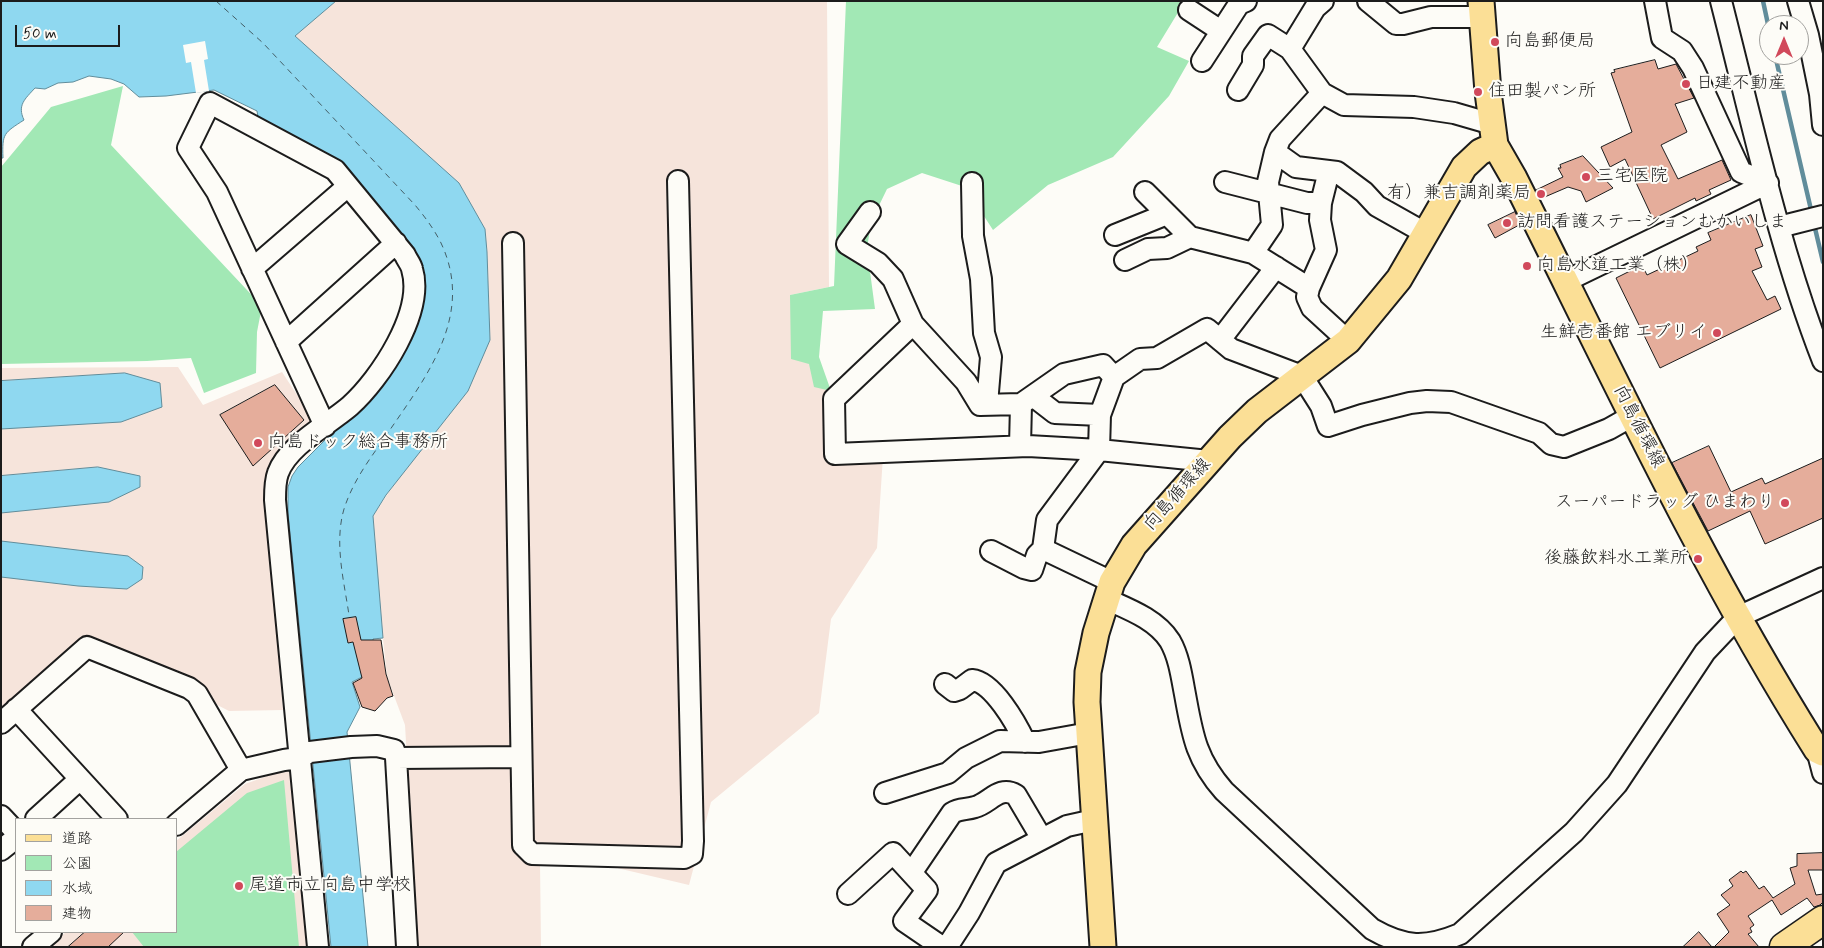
<!DOCTYPE html>
<html>
<head>
<meta charset="utf-8">
<style>
  body { margin:0 }
  #map { position:relative; width:1824px; height:948px; overflow:hidden; background:#fdfcf7; font-family:Mynerve,"Klee One",sans-serif }
  canvas { display:block }
  .frame { position:absolute; inset:0; border:2px solid #1c1c1c; pointer-events:none }
  .legend { position:absolute; left:15px; top:818px; width:162px; height:115px; box-sizing:border-box; background:#fdfcf7; border:1px solid #a3a29f; margin:0; padding:6px 9px; list-style:none; font-size:15px; color:#1c1c1c }
  .legend li { display:flex; align-items:center; gap:10px; height:25px }
  .legend b { width:25px; border:1px solid #a3a29f }
  .north { position:absolute; left:1759px; top:15px; width:50px; height:50px; box-sizing:border-box; background:#fdfcf7; border:1px solid #a3a29f; border-radius:50%; rotate:0deg; font-size:14px; font-weight:700; line-height:20px; text-align:center; color:#1c1c1c }
  .north::after { content:''; display:block; margin:auto; width:18px; height:22px; background:#d1495b; clip-path:polygon(50% 0,100% 100%,50% 72%,0 100%) }
  .scale { position:absolute; left:15px; top:25px; width:105px; height:22px; box-sizing:border-box; border:2px solid #1c1c1c; border-top:0; padding-left:6px; font-size:15px; line-height:18px; white-space:nowrap; color:#1c1c1c; -webkit-text-stroke:4px #fdfcf7; paint-order:stroke }
</style>
</head>
<body>
<div id="map">
<canvas width="1824" height="948"></canvas>
<div class="frame"></div>
<ul class="legend">
<li><b style="height:6px;background:#fbdf96"></b>道路</li>
<li><b style="height:14px;background:#a2e8b5"></b>公園</li>
<li><b style="height:14px;background:#8fd8f0"></b>水域</li>
<li><b style="height:14px;background:#e5ad9b"></b>建物</li>
</ul>
<div class="north">N</div>
<div class="scale">50 m</div>
</div>
<script>
const g = document.querySelector('canvas').getContext('2d');
g.lineJoin = 'round';
function fillPath(path, color) { g.fillStyle = color; g.fill(path, 'evenodd'); }
function strokePath(path, color, width, dash) { g.strokeStyle = color; g.lineWidth = width; g.lineCap = dash ? 'butt' : 'round'; g.setLineDash(dash || []); g.stroke(path); }
function label(font, color, halo, rows, align = 'center') {
  g.font = font + ' Mynerve,"Klee One",sans-serif'; g.lineWidth = 4; g.setLineDash([]); g.textBaseline = 'middle'; g.strokeStyle = halo; g.fillStyle = color; for (const [text, x, y, turn = 0] of rows) {
    g.save(); g.translate(x, y); g.rotate((+turn || 0) * Math.PI / 180); g.textAlign = isNaN(turn) ? turn : align; if (halo) g.strokeText(text, 0, 0); g.fillText(text, 0, 0); g.restore();
  }
}
fillPath(new Path2D(`
  M336,1H827L829,287L790,295L809,364L831,391L832,456H883L877,548L831,619L819,713L711,802L689,885L596,863H540L541,946L539,947H418L405,725L387,677L378,591L373,516L490,340L487,252L485,229L459,183L294,36Z
  M178,367L203,405L282,372L313,419L266,470L283,710L229,711L83,636L1,709V368Z
  M290,768L308,947H48L66,932H176V841L245,784Z`), '#f6e4db');
fillPath(new Path2D(`
  M846,1H1185L1157,47L1189,61L1169,96L1113,157L1048,185L993,230L965,187L922,173L887,189L871,222L867,249L875,309L823,311L819,357L831,391L814,387L809,364L791,359L790,295L834,286Z
  M123,86L111,145L262,306L257,332L256,373L204,393L191,358L147,361L1,364V167L51,107Z
  M284,780L299,947H144L132,932H176V852L247,793Z`), '#a2e8b5');
const water = new Path2D(`
  M1,1H336L295,36L459,183L485,229L487,252L490,340L468,391L386,495L373,516L383,638L373,639L376,670L352,682L360,707L347,732L368,947H331L288,513V487L292,476L298,467L334,431L365,405L410,336L422,305L412,248L348,169L258,117L257,111L214,90L166,96L139,97L124,84L111,79L89,76L73,82L58,83L45,89L35,88C25,99 17,105 24,120C4,133 2,133 3,158H1Z
  M125,373L160,383L162,407L121,422L1,429V381Z
  M98,467L140,476V487L109,502L1,513V476Z
  M1,541L128,556L143,567L142,579L127,589L78,586L1,577Z`);
fillPath(water, '#8fd8f0');
strokePath(water, '#618d9b', 1);
fillPath(new Path2D(`
  M205,41L208,59L204,60L209,91L196,93L191,62L186,63L183,45Z`), '#fdfcf7');
strokePath(new Path2D(`
  M1763,1L1769,29
  M1775,55L1812,214
  M1814,224L1823,262`), '#618d9b', 4.5);
strokePath(new Path2D(`
  M216,1L263,43L415,205C425,217 434,229 441,243C477,319 421,383 381,443C366,464 352,484 344,509C334,543 344,581 349,615`), '#445e66', 1, [6, 5]);
const building = new Path2D(`
  M1655,60L1658,69L1676,64L1694,98L1675,104L1687,132L1661,145L1678,179L1722,160L1731,180L1709,190L1711,194L1696,201L1695,198L1653,219L1625,159L1610,167L1601,147L1632,132L1611,73L1615,72L1614,70Z
  M1583,156L1613,188L1586,202L1581,191L1568,187L1540,199L1536,190L1563,177L1558,168H1561L1560,165Z
  M1515,212L1521,224L1495,238L1488,225Z
  M1751,215L1763,246L1755,249L1762,267L1752,271L1767,300L1775,296L1781,309L1660,368L1616,278L1642,265L1647,275L1698,251L1696,247L1711,240L1708,233Z
  M275,385L304,420L253,466L220,415Z
  M1709,446L1731,492L1762,478L1765,484L1823,458V518L1765,544L1750,511L1708,531L1672,463Z
  M356,617L361,640H381L386,674L393,696L387,698L375,711L362,707L353,683L362,678L353,642L348,643L343,619Z
  M1823,853V870H1808L1816,895L1823,894V902L1820,905L1814,907L1807,898L1781,915L1772,900L1748,916L1754,925L1750,928L1752,932L1748,934L1759,947H1714L1729,932L1717,914L1730,905L1721,895L1733,886L1729,880L1741,871L1743,873L1746,871L1759,889L1764,886L1773,898L1795,884L1790,868L1797,866V854Z
  M85,932H124L108,947H68Z
  M1699,932L1712,947H1683Z`);
fillPath(building, '#e5ad9b');
strokePath(building, '#1c1c1c', 1);
const minor = new Path2D(`
  M1368,1L1396,24H1403L1431,17H1482
  M1655,1L1662,38L1682,51L1693,68L1741,172L1768,183
  M1721,1C1752,122 1778,245 1823,361
  M1798,1L1808,35L1820,94L1823,125
  M1189,10L1221,31
  M1290,49L1315,8L1323,1
  M1202,61L1239,4L1246,1
  M1238,90L1253,65V56L1268,35L1290,49L1322,93
  M1329,171L1321,203L1320,220L1326,250L1309,288L1307,297L1312,308L1348,341
  M1225,182L1307,203H1321
  M972,183L973,236L981,279L984,333L991,357L987,404
  M1145,192L1190,237L1253,253L1309,288
  M870,212L847,244L878,263L893,279L913,324L966,382L980,405L1021,404L1020,446
  M1779,227L1823,216
  M1425,233L1377,206L1364,192L1337,172L1296,167L1275,152L1280,139L1322,93L1344,105L1414,107L1454,113L1492,124
  M1115,235L1167,214
  M513,243L523,845L532,854L684,858L692,854L693,841L678,181
  M1253,253L1272,225L1268,182L1275,152
  M1125,260L1148,249L1167,248L1190,237
  M252,269L348,186
  M1566,281L1768,183
  M913,324L834,399L835,454L1028,446L1099,450L1209,461
  M1220,340L1276,267
  M286,342L396,243
  M1033,396L1055,413L1100,415
  M1021,404L1064,374L1103,365L1114,377
  M991,551L1024,568L1032,570L1037,555L1043,549
  M1112,582L1043,549L1047,520L1099,450L1100,415L1114,377L1140,359L1157,358L1207,329L1231,349L1302,376L1321,406L1328,426L1362,415L1410,403L1427,401L1451,402L1539,433L1551,444L1564,447L1609,429L1632,416
  M1106,599C1128,609 1156,619 1170,641C1178,655 1181,672 1184,689C1192,731 1194,757 1224,791L1372,929C1405,948 1426,948 1460,934L1574,832L1617,784L1705,652L1738,617L1823,578
  M945,684L954,691L960,689L972,680C993,682 1016,723 1025,742
  M16,709L117,819
  M1,723L87,647L189,688L197,694L241,770
  M1817,750L1823,773
  M396,758L521,757
  M885,793L948,773L966,758L1000,741L1039,742L1089,733
  M1,816L16,832
  M36,819L80,779
  M176,825L241,770L284,760L299,758L310,752L351,747L377,746L394,750L396,758L407,947
  M1,850L16,838
  M912,872L952,813C960,808 966,810 975,807C990,803 999,785 1016,795L1042,839
  M848,894L893,853L927,890L904,921L942,947
  M33,947L51,932
  M318,947L275,500C275,491 275,481 278,473C288,445 328,425 350,406C380,379 425,312 412,269C411,264 407,260 405,255L335,170L210,103L188,148L217,192L325,426
  M947,947L969,913L996,863L1067,826L1085,822L1096,821`);
const major = new Path2D(`
  M1481,1L1488,92L1495,145L1514,178C1611,371 1702,568 1817,750L1823,753
  M1103,947L1087,702L1088,672L1096,633L1112,582L1134,545L1230,437L1257,411L1348,341L1399,279L1464,167L1480,152L1495,145`);
const highway = new Path2D(`
  M1784,947L1823,920`);
strokePath(minor, '#1c1c1c', 24);
strokePath(major, '#1c1c1c', 29);
strokePath(highway, '#1c1c1c', 31);
strokePath(minor, '#fdfcf7', 20);
strokePath(major, '#fbdf96', 25);
strokePath(highway, '#fbdf96', 28);
for (const [x, y, r, color] of [
  [1495,42,5,"#d1495b"],
  [1686,84,5,"#d1495b"],
  [1478,92,5,"#d1495b"],
  [1586,177,5,"#d1495b"],
  [1541,194,5,"#d1495b"],
  [1507,223,5,"#d1495b"],
  [1527,266,5,"#d1495b"],
  [1717,333,5,"#d1495b"],
  [258,443,5,"#d1495b"],
  [1785,503,5,"#d1495b"],
  [1698,559,5,"#d1495b"],
  [239,886,5,"#d1495b"]
]) { const dot = new Path2D(); dot.arc(x, y, r, 0, 2 * Math.PI); g.fillStyle = color; g.fill(dot); strokePath(dot, '#fdfcf7', 2); }
label('18px', '#1c1c1c', '#fdfcf7', [
  ["向島郵便局",1505,42],
  ["日建不動産",1696,84],
  ["住田製パン所",1488,92],
  ["三宅医院",1596,177],
  ["有）兼吉調剤薬局",1531,194,"right"],
  ["訪問看護ステーションむかいしま",1517,223],
  ["向島水道工業（株）",1537,266],
  ["生鮮壱番館 エブリイ",1707,333,"right"],
  ["向島ドック総合事務所",268,443],
  ["スーパードラッグ ひまわり",1775,503,"right"],
  ["後藤飲料水工業所",1688,559,"right"],
  ["尾道市立向島中学校",249,886]
], 'left');
label('18px', '#1c1c1c', '#fdfcf7', [
  ["向島循環線",1638,427,63],
  ["向島循環線",1178,495,-48]
]);
</script>
</body>
</html>
